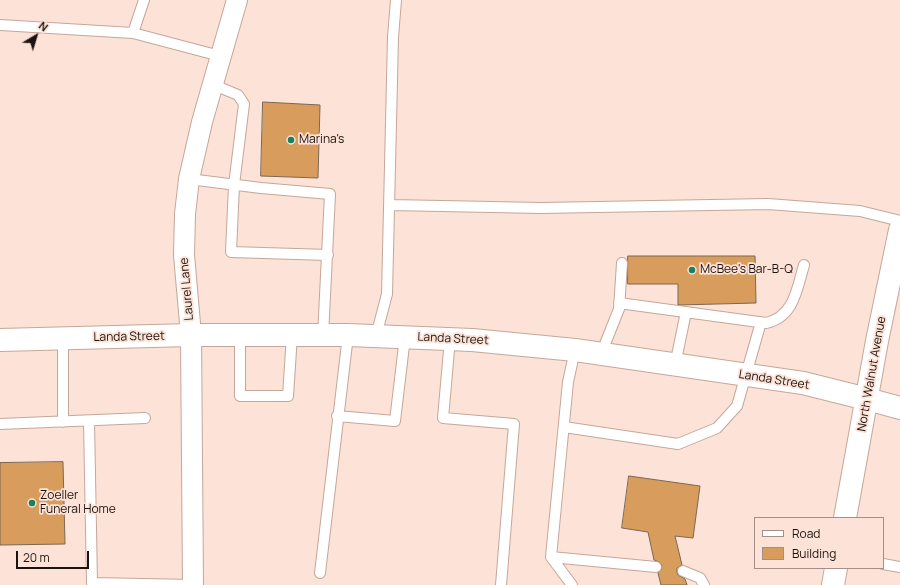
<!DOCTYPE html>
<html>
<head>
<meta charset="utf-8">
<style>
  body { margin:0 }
  #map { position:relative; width:900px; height:585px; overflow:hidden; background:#fce2d7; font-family:Manrope,sans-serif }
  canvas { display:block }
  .legend { position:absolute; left:754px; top:517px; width:130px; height:52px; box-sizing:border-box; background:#fce2d7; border:1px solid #a38f87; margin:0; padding:5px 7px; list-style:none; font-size:12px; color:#1d130e }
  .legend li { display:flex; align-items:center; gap:8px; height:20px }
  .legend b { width:20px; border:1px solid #a38f87 }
  .north { position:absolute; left:16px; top:16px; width:40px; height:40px; -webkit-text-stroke:3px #fce2d7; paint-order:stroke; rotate:38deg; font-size:11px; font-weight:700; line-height:16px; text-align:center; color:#1d130e }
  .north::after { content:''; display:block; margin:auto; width:14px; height:18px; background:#1d130e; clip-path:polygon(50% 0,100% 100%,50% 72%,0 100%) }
  .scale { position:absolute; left:16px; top:551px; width:73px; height:18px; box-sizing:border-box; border:2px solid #1d130e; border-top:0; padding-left:5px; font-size:12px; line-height:14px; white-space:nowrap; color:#1d130e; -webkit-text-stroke:3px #fce2d7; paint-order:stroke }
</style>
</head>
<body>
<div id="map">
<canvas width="900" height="585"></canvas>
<ul class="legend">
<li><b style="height:5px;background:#fff"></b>Road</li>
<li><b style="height:11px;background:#d89d5c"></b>Building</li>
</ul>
<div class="north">N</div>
<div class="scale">20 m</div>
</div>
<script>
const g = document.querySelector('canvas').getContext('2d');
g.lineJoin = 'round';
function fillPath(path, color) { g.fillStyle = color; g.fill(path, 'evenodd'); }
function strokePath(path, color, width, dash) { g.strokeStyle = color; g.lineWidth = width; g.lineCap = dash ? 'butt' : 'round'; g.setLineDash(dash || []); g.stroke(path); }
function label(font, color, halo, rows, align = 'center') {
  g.font = font + ' Manrope,sans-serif'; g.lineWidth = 3.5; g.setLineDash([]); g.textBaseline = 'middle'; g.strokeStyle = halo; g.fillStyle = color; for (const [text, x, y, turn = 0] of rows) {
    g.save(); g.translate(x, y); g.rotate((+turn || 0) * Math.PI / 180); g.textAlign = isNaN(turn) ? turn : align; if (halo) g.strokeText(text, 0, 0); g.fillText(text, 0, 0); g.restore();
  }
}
const building = new Path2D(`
  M263,102L320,105L318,178L261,176Z
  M628,256H755L756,303L678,305V284H628Z
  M63,462L65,544L0,545V463Z
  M629,476L700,486L693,538L675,536L682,565L677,568V572L678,575L685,579L687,585H661L658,573L661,570L662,565L659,562L654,560L648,532L622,528Z`);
fillPath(building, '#d89d5c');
strokePath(building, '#7b6752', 1);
const service = new Path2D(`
  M0,25L133,33L220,56
  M133,33L144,0
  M214,85L238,95L244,104L234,185L231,252L328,255
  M189,179L261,188L330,194L323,336
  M391,205L541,208L768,204L860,211L900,221
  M619,303L766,323C794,317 797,289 804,265
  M240,336V396H288L292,335
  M376,336L387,294L393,37L396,0
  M450,339L443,418L514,424L501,585
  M601,354L619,309L622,263
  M675,365L686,312
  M337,416L395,421L405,337
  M89,421L92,583L193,585
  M63,422V338
  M0,424L145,418
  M564,427L678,444L717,428L737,406L761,322
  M551,557L656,567
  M883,564L900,567
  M683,571L700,578L704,585
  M320,573L348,335
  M572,585L551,557L568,382L575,350`);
const minor = new Path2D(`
  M193,585L191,335L184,255L185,214L189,179L202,122L237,0`);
const tertiary = new Path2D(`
  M0,340L191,335H348L472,340L575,350L803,383L867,399`);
const secondary = new Path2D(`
  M867,399L900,408
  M845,518L877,341L900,230
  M833,585L836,568`);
strokePath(service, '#c5a79a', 12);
strokePath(minor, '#c5a79a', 22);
strokePath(tertiary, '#c5a79a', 24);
strokePath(secondary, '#c5a79a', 24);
strokePath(service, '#fff', 10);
strokePath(minor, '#fff', 20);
strokePath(tertiary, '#fff', 22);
strokePath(secondary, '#fff', 22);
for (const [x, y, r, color] of [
  [291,140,4,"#18825d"],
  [692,270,4,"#18825d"],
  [32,503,4,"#18825d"]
]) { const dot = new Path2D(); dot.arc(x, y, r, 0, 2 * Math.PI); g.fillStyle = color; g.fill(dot); strokePath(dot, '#fce2d7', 1.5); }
label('12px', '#1d130e', '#fce2d7', [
  ["Marina's",299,140],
  ["McBee's Bar-B-Q",700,270],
  ["Zoeller",40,496],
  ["Funeral Home",40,510]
], 'left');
label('12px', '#1d130e', '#fce2d7', [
  ["Laurel Lane",187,289,-95],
  ["Landa Street",129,337,-1],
  ["Landa Street",453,339,3],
  ["North Walnut Avenue",872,374,-80],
  ["Landa Street",774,380,9]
]);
</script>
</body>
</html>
